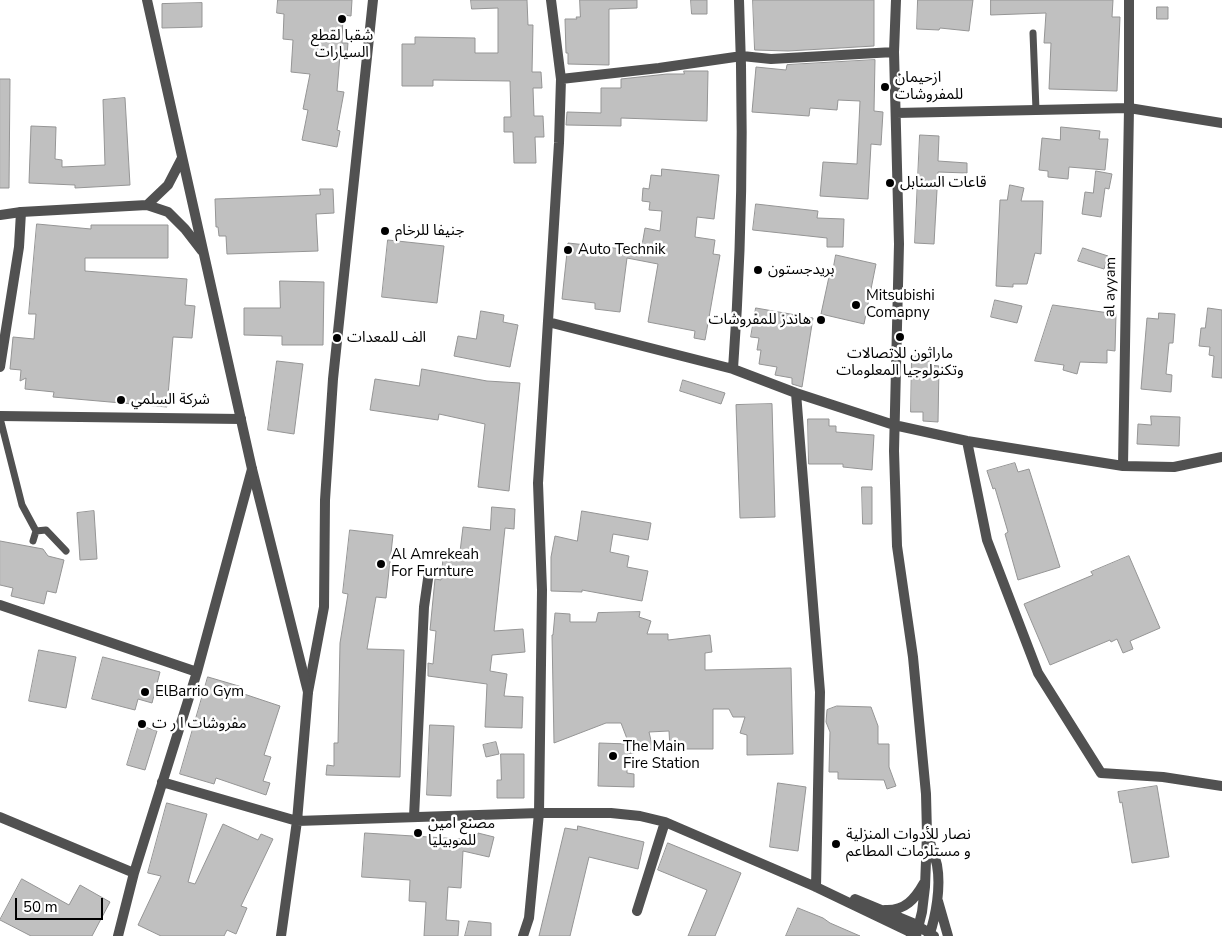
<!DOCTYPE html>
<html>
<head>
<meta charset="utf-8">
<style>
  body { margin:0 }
  #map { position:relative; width:1222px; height:936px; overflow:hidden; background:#fff; font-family:"Nunito Sans",sans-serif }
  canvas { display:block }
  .scale { position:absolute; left:15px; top:898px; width:88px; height:22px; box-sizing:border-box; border:2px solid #000; border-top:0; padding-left:6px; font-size:15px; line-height:18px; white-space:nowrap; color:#000; -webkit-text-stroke:4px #fff; paint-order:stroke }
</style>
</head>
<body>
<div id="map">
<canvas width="1222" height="936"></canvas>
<div class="scale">50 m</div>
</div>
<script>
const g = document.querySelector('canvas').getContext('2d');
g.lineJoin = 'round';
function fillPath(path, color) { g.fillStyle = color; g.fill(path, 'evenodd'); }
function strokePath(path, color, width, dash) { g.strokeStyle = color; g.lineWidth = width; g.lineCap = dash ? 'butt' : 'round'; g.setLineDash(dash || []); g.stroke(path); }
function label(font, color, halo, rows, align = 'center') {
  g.font = font + ' "Nunito Sans","Noto Sans Arabic",sans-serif'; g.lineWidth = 5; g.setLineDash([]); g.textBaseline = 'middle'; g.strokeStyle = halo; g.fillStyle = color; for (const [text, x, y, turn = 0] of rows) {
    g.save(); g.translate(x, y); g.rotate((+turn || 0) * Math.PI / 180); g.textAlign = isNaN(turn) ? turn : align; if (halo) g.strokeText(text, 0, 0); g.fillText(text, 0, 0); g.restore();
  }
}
const building = new Path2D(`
  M278,0H352L351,16L343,15L342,43H348L347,55H340L337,91L344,92L337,130L340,131L337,147L302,140L308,110L303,109L310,74L291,72L293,40L283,39L284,14L277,13Z
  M471,0H527L528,25H533L532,72H541L542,88H533L534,116H543L544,137H535L536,163H514L513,132H504V117H511L510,81L433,80V86H402V44H415V37L475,38V53H498V8L472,9Z
  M580,0H637V8L609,9V65L568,64V53H566L565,19H577L576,17H580Z
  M691,0H707V14H692Z
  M753,0H874V46L788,51L755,50Z
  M918,0H973L969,31L940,28L939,30L917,29Z
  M991,0H1113L1112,17H1120L1117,91L1049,89L1051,43H1044L1046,13L991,15Z
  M202,3V27L162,28V4Z
  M1157,7H1168V19H1157Z
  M875,60L874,111L883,112L881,145L871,144L868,199L820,196L823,162L857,164L860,101L838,100L837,110L810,108L809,116L752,112L756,67L786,70L787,65Z
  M684,71H708L707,121L621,118V126L566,125L567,112L601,113V88H621V79L667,74H684Z
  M0,79H10L9,188H0Z
  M125,98L130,185L75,188V185L29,183L31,126L56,127L55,159L62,160V167L105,165L103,100Z
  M1061,127L1100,131L1099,139H1108L1105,170L1069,167L1068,179L1048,177V171L1039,170L1042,138L1060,140Z
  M920,135L939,136L938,161L967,163V173L938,172L934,244L915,243Z
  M662,169L719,175L714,219L697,217L695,237L715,240L713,254L720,255L705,340L694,338L695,331L648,322L658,264L627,258L620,312L595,309V303L562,299L568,243L641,251L645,228L660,231L662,211L649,210L650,202L642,201L643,188L649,189L651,175L661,176Z
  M1096,171L1112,174L1109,189L1105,188L1101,217L1082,214L1085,192L1093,193Z
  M1010,185L1024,188L1021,201H1043L1041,254L1035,253L1027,284H1013V287L996,286L1000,200H1007Z
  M320,189H333L334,213L316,214L318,251L227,254L226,236H219L218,227H216L215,199L320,195Z
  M756,204L818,211L817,218L844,219L843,247H827V238L753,230Z
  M37,224L91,229V225H168V258H85V271L187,279L185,305L195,306L192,338L173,337L167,407L53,397L54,392L25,389L26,378L20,381L21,370L10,369L13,337L34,339L36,314H29Z
  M388,240L444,246L437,303L382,297Z
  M1083,248L1108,256L1104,269L1078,261Z
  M836,255L876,264L864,324L821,314L830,272L832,273Z
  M280,281L324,282L323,345H282V336L244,335V308H280Z
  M995,300L1022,306L1017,323L991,317Z
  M1053,305L1116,314L1115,351L1107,350V363L1080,362L1077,374L1063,370L1064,365L1035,361Z
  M756,308L813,318L802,387L792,384V378L775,375L777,367L759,364L761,350H757L759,338L751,337Z
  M1208,308L1222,310V378L1212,377L1214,356L1209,355L1210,347L1199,346L1201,328H1205Z
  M481,311L504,315L503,322L518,325L510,367L454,356L458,336L476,339Z
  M1159,313L1175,314L1173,343H1169L1166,374L1172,375L1171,392L1141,389L1147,318L1158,319Z
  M912,356H929V365L939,366L938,422L923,421V412H911Z
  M277,361L303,364L294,434L268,430Z
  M422,369L487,381L520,383L509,491L478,487L485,424L439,414L438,420L370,410L375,379L419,386Z
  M683,380L725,393L721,404L680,391Z
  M772,404L775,517L740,518L736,405Z
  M1151,416L1180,417L1179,446L1137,444L1138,424L1151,425Z
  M808,419H829V426H836V432L874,435L872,470L843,467V464H809Z
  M1015,463L1018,472L1029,469L1060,567L1018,580L1005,534L1008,532L995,488L993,489L987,471Z
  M862,487H872V524H863Z
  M492,507L515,509L514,529L505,528L494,631L523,629L525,652L492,655L490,671L507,674L504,696L523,697L522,728L485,727L487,684L428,676V663L433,664L436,631L430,630L435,579L441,580L443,558L459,560L463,527L490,530Z
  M94,511L97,559L80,560L77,513Z
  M582,511L651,523L648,540L613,534L610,552L629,556L627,567L648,571L642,601L582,590V592L551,591V557L555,536L577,541Z
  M350,530L393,535L386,598L376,597L367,649L404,650L400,777L326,775L327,765L334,766V743H338L340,643L348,594L343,593Z
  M0,541L43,549L48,556L64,560L56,593L47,591L44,604L11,596L13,588L0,585Z
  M1129,556L1160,628L1130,641L1133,649L1123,653L1117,639L1111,642L1110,640L1050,665L1024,604L1093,575L1091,572Z
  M640,612L639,617L651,621L647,634H668V640L710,635L712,652L705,653V670L791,668L793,754L747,755V735L740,733L745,717H733L729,709H713V749H670L669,731L649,732L653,749L627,754V773L634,774V787L598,786L599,743L629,744L621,723H606L554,743L552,635H553L555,613L570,614V622H596L598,613Z
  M39,650L76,657L66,708L29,701Z
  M103,657L160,672L152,703L138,699L135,710L92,699Z
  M208,677L242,687L241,693L280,706L264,755L271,757L263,781L270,783L266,795L216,778L214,784L180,774Z
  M837,706L871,707L878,726V744H889V767L896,786L887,789L884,780L838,779V772H829L830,732L826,722L827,710Z
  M139,725L157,731L145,770L127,765Z
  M430,725L454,726L451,796L427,795Z
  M496,742L499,754L486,757L483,745Z
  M501,754H524V798H497V780H501Z
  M778,783L806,787L798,851L770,847Z
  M1157,786L1169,857L1132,863L1122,802L1120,803L1118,792Z
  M167,803L207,814L188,882L195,884L223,824L258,840L261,834L273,839L241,906L247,908L236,934L227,930L224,936H161L138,925L161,876L148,873Z
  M578,826L644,842L638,869L589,857L570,936H539L565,828L577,830Z
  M365,833L477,840L478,833L494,837L489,857L463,851L461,888L448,887L446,920L459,921L458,936H424L426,902L409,901L410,880L362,877Z
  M668,843L741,873L715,936H688L707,890L658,870Z
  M22,879L69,905L80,885L110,902L92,936H31L0,920Z
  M798,908L823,918L830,923L860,936H786Z
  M469,921L491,923V936H465Z`);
fillPath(building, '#c0c0c0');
strokePath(building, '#959595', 1);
strokePath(new Path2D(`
  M1033,33L1036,110
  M0,418L22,505L36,531L33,541
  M36,531L46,530L66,551`), '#515151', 7);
strokePath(new Path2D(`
  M894,52L899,244L894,451L897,546L913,657L926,794L927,834L925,887L922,912L916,936
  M561,79L659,68L742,56L771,59L894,52L896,0
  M896,113L1129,108L1222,123
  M548,322L733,369L796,393L894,425L967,441L1123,466L1174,467L1222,457
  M0,367L19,247L21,212
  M733,369C742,246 744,123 739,0
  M796,393L820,692L816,887
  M0,416L241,419
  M967,441L987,540L1038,673L1101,773L1163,777L1222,786
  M1123,466L1129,108V0
  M0,605L197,672
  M162,782L297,821L539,813H611L640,816L665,822L816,887L908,931L914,936
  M0,817L134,873
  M414,817L424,607L429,572
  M855,899L913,923L934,936
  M938,901L948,936
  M885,910C905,911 915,899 924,883
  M637,911L665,822
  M118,936L134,873L197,672L252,469
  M281,936L297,821L308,692L324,607L325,500L333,379L373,0
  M523,936L529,918L539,813L542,590L538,483L559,143L561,79L551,0
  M929,936C936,916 941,887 937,865C935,857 932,850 930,842`), '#515151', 10);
strokePath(new Path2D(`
  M147,0L252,469L308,692
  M147,205L168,185L182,158
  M0,215L21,212L147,205L168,212L185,229L202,251`), '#515151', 10);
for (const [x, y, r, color] of [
  [342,19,5,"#000"],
  [885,87,5,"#000"],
  [890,183,5,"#000"],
  [385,231,5,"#000"],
  [568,250,5,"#000"],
  [758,270,5,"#000"],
  [856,305,5,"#000"],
  [821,320,5,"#000"],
  [900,337,5,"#000"],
  [337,338,5,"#000"],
  [121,400,5,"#000"],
  [381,564,5,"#000"],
  [145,692,5,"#000"],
  [142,724,5,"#000"],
  [613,756,5,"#000"],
  [418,833,5,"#000"],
  [836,844,5,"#000"]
]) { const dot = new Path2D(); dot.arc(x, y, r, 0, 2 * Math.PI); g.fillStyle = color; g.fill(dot); strokePath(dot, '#fff', 2); }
label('15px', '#000', '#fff', [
  ["شقبا لقطع",342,36,"center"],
  ["السيارات",342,53,"center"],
  ["ازحيمان",895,78],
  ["للمفروشات",895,95],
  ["قاعات السنابل",900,183],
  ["جنيفا للرخام",395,231],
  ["Auto Technik",578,250],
  ["بريدجستون",768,270],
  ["Mitsubishi",866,296],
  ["Comapny",866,313],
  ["هاندز للمفروشات",811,320,"right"],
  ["الف للمعدات",347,338],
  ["ماراثون للاتصالات",900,354,"center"],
  ["وتكنولوجيا المعلومات",900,371,"center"],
  ["شركة السلمي",131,400],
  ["Al Amrekeah",391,555],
  ["For Furnture",391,572],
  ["ElBarrio Gym",155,692],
  ["مفروشات ا ر ت",152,724],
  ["The Main",623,747],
  ["Fire Station",623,764],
  ["مصنع امين",428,824],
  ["للموبيليا",428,841],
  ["نصار للأدوات المنزلية",846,835],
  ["و مستلزمات المطاعم",846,852]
], 'left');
label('15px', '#000', '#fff', [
  ["al ayyam",1111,287,-89]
]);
</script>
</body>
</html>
